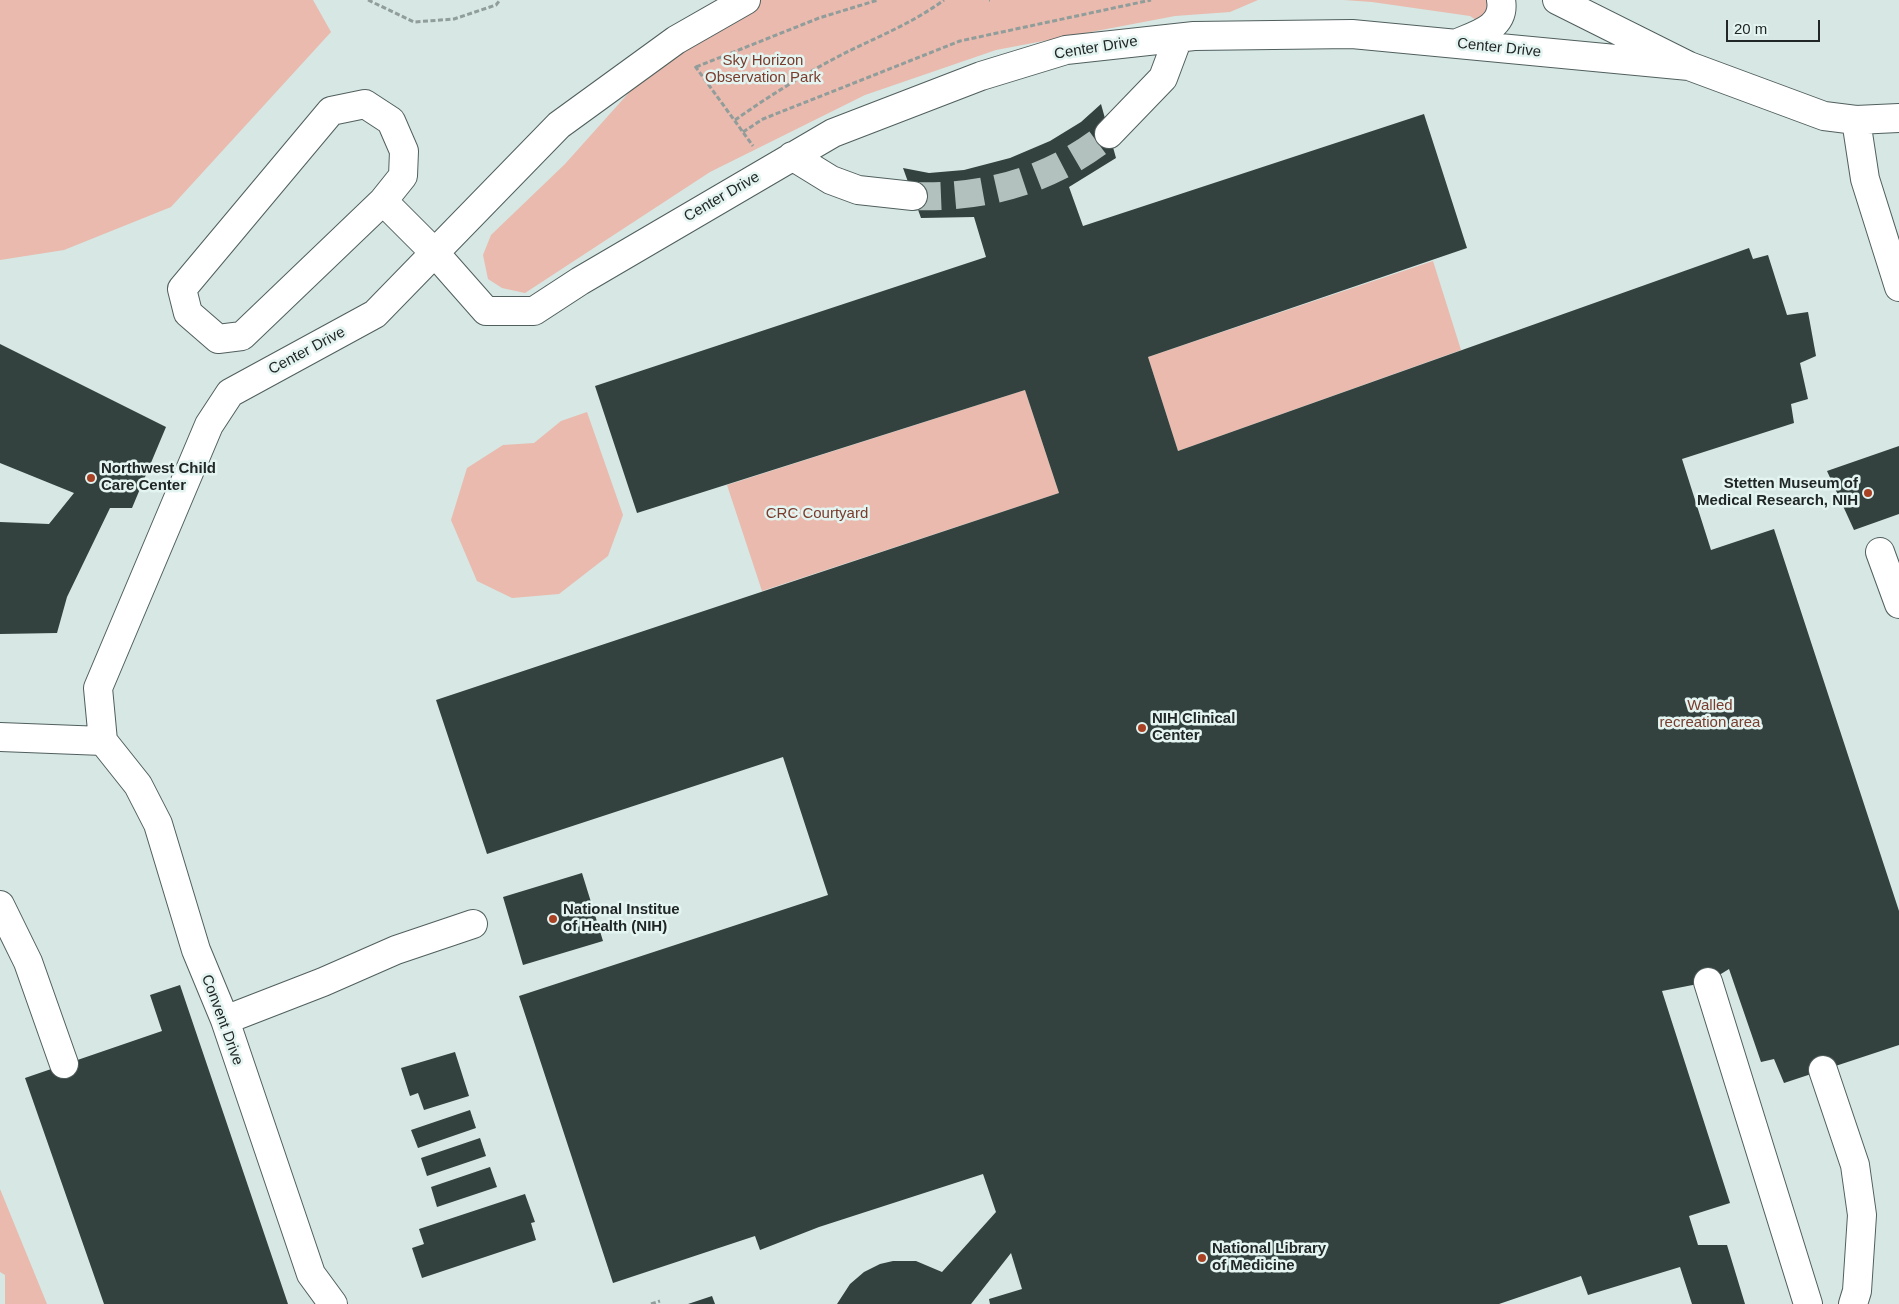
<!DOCTYPE html>
<html>
<head>
<meta charset="utf-8">
<style>
  body { margin:0 }
  #map { position:relative; width:1899px; height:1304px; overflow:hidden; background:#d6e7e4; font-family:Helvetica,sans-serif }
  canvas { display:block }
  .scale { position:absolute; left:1726px; top:20px; width:94px; height:22px; box-sizing:border-box; border:2px solid #212726; border-top:0; padding-left:6px; font-size:15px; line-height:18px; white-space:nowrap; color:#212726; -webkit-text-stroke:4px #e3f4f1; paint-order:stroke }
</style>
</head>
<body>
<div id="map">
<canvas width="1899" height="1304"></canvas>
<div class="scale">20 m</div>
</div>
<script>
const g = document.querySelector('canvas').getContext('2d');
g.lineJoin = 'round';
function fillPath(path, color) { g.fillStyle = color; g.fill(path, 'evenodd'); }
function strokePath(path, color, width, dash) { g.strokeStyle = color; g.lineWidth = width; g.lineCap = dash ? 'butt' : 'round'; g.setLineDash(dash || []); g.stroke(path); }
function label(font, color, halo, rows, align = 'center') {
  g.font = font + ' Helvetica,sans-serif'; g.lineWidth = 5; g.setLineDash([]); g.textBaseline = 'middle'; g.strokeStyle = halo; g.fillStyle = color; for (const [text, x, y, turn = 0] of rows) {
    g.save(); g.translate(x, y); g.rotate((+turn || 0) * Math.PI / 180); g.textAlign = isNaN(turn) ? turn : align; if (halo) g.strokeText(text, 0, 0); g.fillText(text, 0, 0); g.restore();
  }
}
fillPath(new Path2D(`
  M0,0H313L331,32L171,207L64,250L0,260Z
  M746,0H1258L1230,12L1175,16L996,50L865,95L710,172L525,293L502,288L488,279L483,255L491,235L565,164L676,40Z
  M1344,0H1501L1490,29L1470,16L1372,2Z
  M1433,261L1461,350L1178,451L1148,357Z
  M1025,390L1059,493L762,591L727,485Z
  M587,412L623,515L608,556L559,594L512,598L477,581L451,520L467,468L503,445L534,443L561,421Z
  M0,1189L47,1304H5V1275L0,1272Z`), '#e9baad');
fillPath(new Path2D(`
  M1101,104L1116,158L1069,187L1083,226L1424,114L1467,248L1148,357L1178,451L1749,248L1753,259L1768,255L1787,315L1808,312L1816,356L1800,363L1808,399L1791,404L1794,423L1682,459L1711,550L1774,529L1899,911V1045L1784,1083L1774,1059L1761,1062L1729,969L1708,982L1662,991L1730,1203L1689,1216L1698,1245H1727L1745,1304H1692L1680,1267L1588,1295L1581,1276L1499,1304H990L989,1299L1022,1289L1011,1253L971,1304H837L850,1284L864,1272L880,1264L893,1261H916L942,1272L996,1212L983,1174L819,1227L760,1250L755,1236L613,1283L519,996L828,895L783,757L487,854L436,700L1059,493L1025,390L637,513L595,386L986,257L974,217L921,218L903,168L929,173L964,170L1010,158L1050,141L1081,122Z
  M0,344L166,427L132,508H110L67,597L57,633L0,634V522L49,524L74,493L0,463Z
  M1899,446V514L1854,530L1827,471Z
  M582,873L603,941L523,965L503,897Z
  M180,985L288,1304H104L25,1078L162,1031L150,995Z
  M455,1052L469,1096L424,1110L418,1093L410,1096L401,1068Z
  M470,1110L476,1128L418,1148L411,1130Z
  M480,1138L486,1156L427,1176L421,1158Z
  M490,1167L497,1187L437,1207L431,1187Z
  M525,1194L535,1222L531,1223L536,1240L422,1278L412,1248L424,1244L419,1229Z
  M712,1296L715,1304H688Z`), '#33413f');
strokePath(new Path2D(`
  M913,196C984,199 1053,180 1109,134`), '#b2c1be', 28, [28, 14]);
const minor = new Path2D(`
  M1557,0L1689,66L1824,116L1856,120L1899,118
  M1457,43C1477,35 1506,27 1501,0
  M365,104L391,121L404,151L403,176L383,201L242,336L218,339L188,313L182,289L331,111Z
  M1856,120L1865,179L1899,287
  M1109,134L1163,78L1178,38
  M792,156L831,180L858,190L913,196
  M383,201L434,252L486,311H534L580,281L833,133L981,76L1066,50L1194,36L1352,34L1689,66
  M1880,552L1899,604
  M0,737L103,741
  M103,741L98,688L209,425L230,393L375,314L559,125L676,40L746,0
  M103,741L138,785L158,824L196,950L225,1020L311,1274L333,1304
  M0,905L28,962L64,1064
  M1708,982L1808,1304
  M225,1020L323,982L396,950L473,924
  M1823,1070L1855,1165L1862,1215L1857,1291L1853,1304`);
strokePath(minor, '#505f5d', 30);
strokePath(new Path2D(`
  M368,0L414,22L454,19L496,5L500,0
  M989,0H990
  M695,66L753,146
  M696,67L819,18L878,0
  M735,120C769,96 806,73 843,54C877,37 913,23 944,0
  M743,132L763,119L960,41L1151,0
  M651,1304L660,1301`), '#909d9b', 3, [5, 2.5]);
strokePath(minor, '#fff', 28);
for (const [x, y, r, color] of [
  [91,478,5,"#a94124"],
  [1868,493,5,"#a94124"],
  [1142,728,5,"#a94124"],
  [553,919,5,"#a94124"],
  [1202,1258,5,"#a94124"]
]) { const dot = new Path2D(); dot.arc(x, y, r, 0, 2 * Math.PI); g.fillStyle = color; g.fill(dot); strokePath(dot, '#e3f4f1', 2); }
label('15px', '#212726', '#e3f4f1', [
  ["Center Drive",1096,48,-9],
  ["Center Drive",1499,48,6],
  ["Center Drive",722,197,-30],
  ["Center Drive",307,351,-28],
  ["Convent Drive",222,1020,70]
]);
label('15px', '#7a3c2c', '#e3f4f1', [
  ["Sky Horizon",763,61],
  ["Observation Park",763,78],
  ["CRC Courtyard",817,514],
  ["Walled",1710,706],
  ["recreation area",1710,723]
]);
label('bold 15px', '#212726', '#e3f4f1', [
  ["Northwest Child",101,469],
  ["Care Center",101,486],
  ["Stetten Museum of",1858,484,"right"],
  ["Medical Research, NIH",1858,501,"right"],
  ["NIH Clinical",1152,719],
  ["Center",1152,736],
  ["National Institue",563,910],
  ["of Health (NIH)",563,927],
  ["National Library",1212,1249],
  ["of Medicine",1212,1266]
], 'left');
</script>
</body>
</html>
